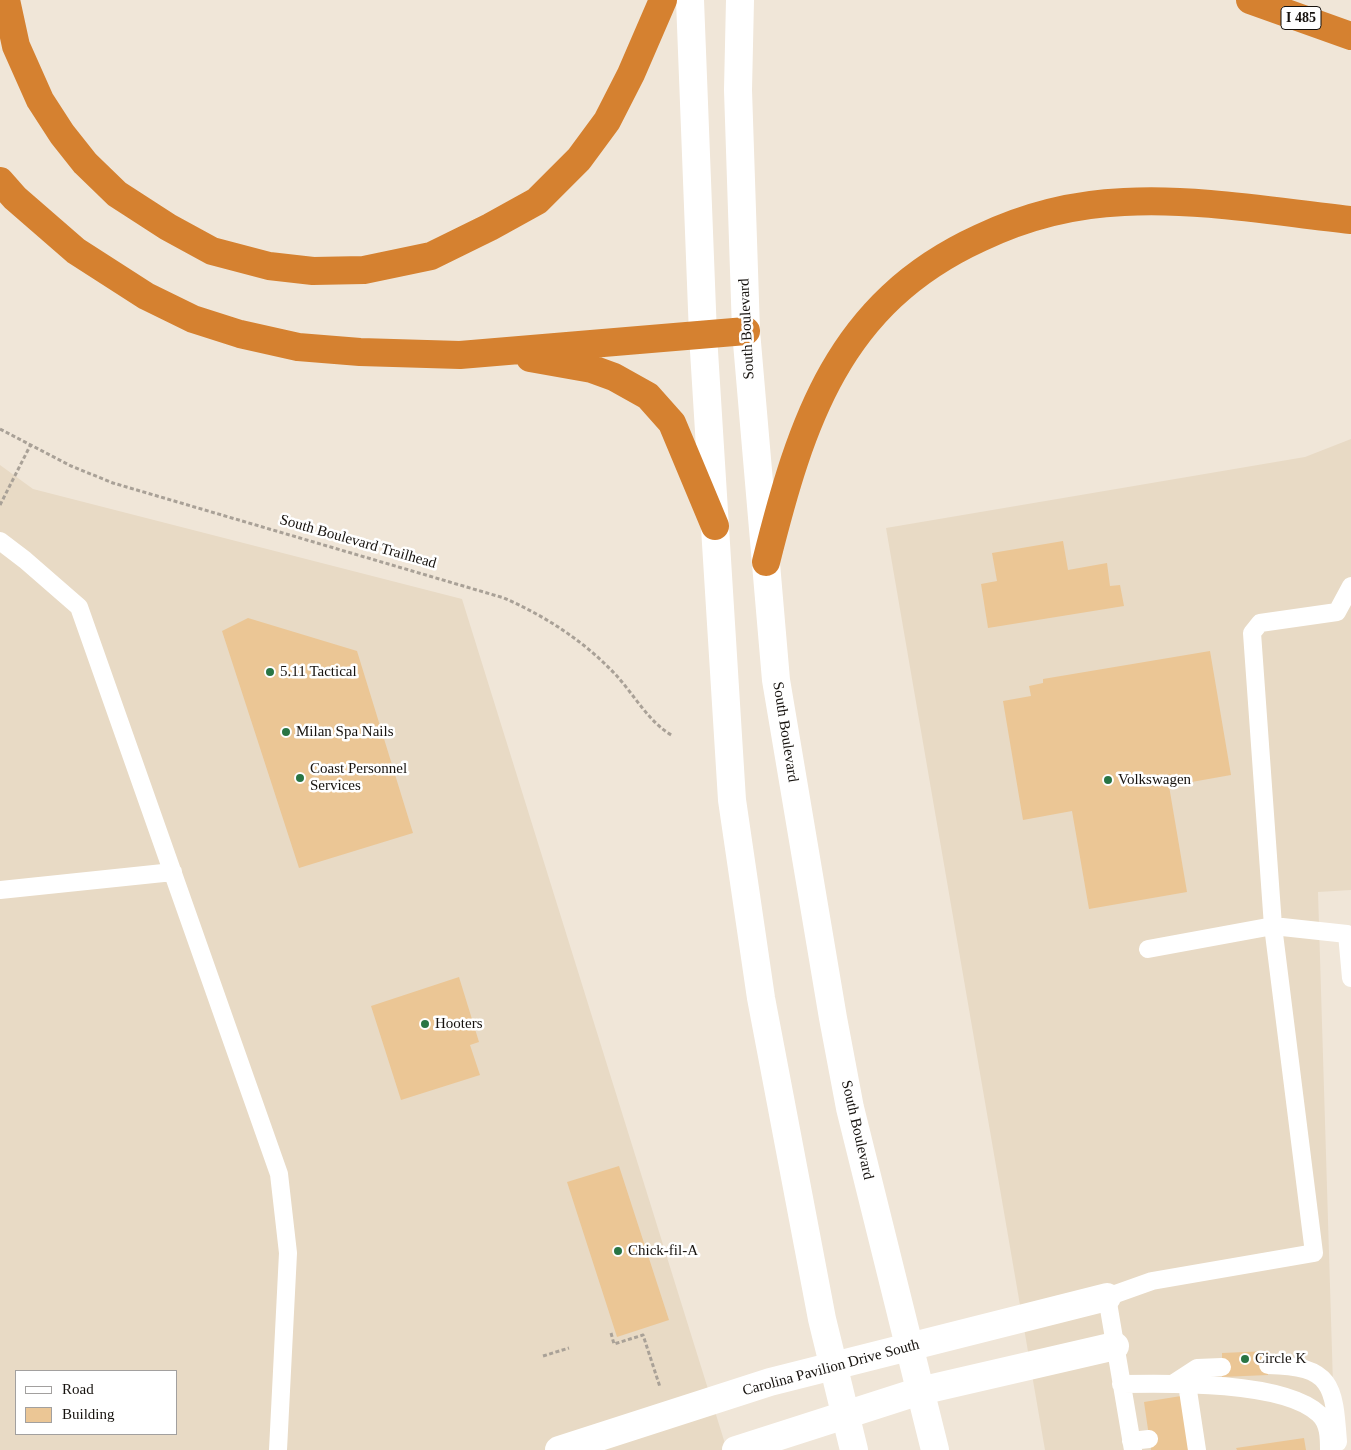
<!DOCTYPE html>
<html>
<head>
<meta charset="utf-8">
<style>
  body { margin:0 }
  #map { position:relative; width:1351px; height:1450px; overflow:hidden; background:#f0e6d8; font-family:Georgia,serif }
  canvas { display:block }
  .legend { position:absolute; left:15px; top:1370px; width:162px; height:65px; box-sizing:border-box; background:#fff; border:1px solid #a2a09f; margin:0; padding:6px 9px; list-style:none; font-size:15px; color:#16120e }
  .legend li { display:flex; align-items:center; gap:10px; height:25px }
  .legend b { width:25px; border:1px solid #a2a09f }
</style>
</head>
<body>
<div id="map">
<canvas width="1351" height="1450"></canvas>
<ul class="legend">
<li><b style="height:6px;background:#fff"></b>Road</li>
<li><b style="height:14px;background:#ebc695"></b>Building</li>
</ul>
</div>
<script>
const g = document.querySelector('canvas').getContext('2d');
g.lineJoin = 'round';
function fillPath(path, color) { g.fillStyle = color; g.fill(path, 'evenodd'); }
function strokePath(path, color, width, dash) { g.strokeStyle = color; g.lineWidth = width; g.lineCap = dash ? 'butt' : 'round'; g.setLineDash(dash || []); g.stroke(path); }
function label(font, color, halo, rows, align = 'center') {
  g.font = font + ' Georgia,serif'; g.lineWidth = 5; g.setLineDash([]); g.textBaseline = 'middle'; g.strokeStyle = halo; g.fillStyle = color; for (const [text, x, y, turn = 0] of rows) {
    g.save(); g.translate(x, y); g.rotate((+turn || 0) * Math.PI / 180); g.textAlign = isNaN(turn) ? turn : align; if (halo) g.strokeText(text, 0, 0); g.fillText(text, 0, 0); g.restore();
  }
}
fillPath(new Path2D(`
  M1351,439V890L1318,892L1335,1450H1045L886,528L1305,457Z
  M0,465L33,489L462,599L727,1450H0ZM16,1371H176V1434H16Z`), '#e8dac5');
fillPath(new Path2D(`
  M1063,541L1068,570L1107,563L1110,586L1120,585L1124,606L988,628L981,584L997,581L992,553Z
  M248,618L357,651L413,833L299,868L222,631Z
  M1210,651L1231,775L1169,786L1187,892L1089,909L1072,811L1023,820L1003,701L1031,696L1029,686L1043,683V679Z
  M459,977L479,1042L470,1045L480,1075L401,1100L371,1006Z
  M619,1166L669,1320L617,1337L567,1182Z
  M1268,1351V1375L1222,1377V1353Z
  M1181,1396L1190,1450H1151L1144,1402Z
  M1304,1438L1306,1450H1237L1236,1448Z`), '#ebc695');
strokePath(new Path2D(`
  M0,429L71,466L113,483L504,598C545,616 584,641 615,674C634,694 648,722 673,736
  M0,505L30,446
  M611,1333L614,1344L643,1335L660,1387
  M543,1356L569,1348`), '#a9a197', 3, [4, 2.5]);
strokePath(new Path2D(`
  M0,541L25,560L79,607L279,1174L288,1253L278,1450
  M0,890L173,872
  M1148,949L1273,926L1347,934L1351,978
  M1268,1365C1332,1366 1334,1385 1338,1442
  M1174,1383L1197,1368L1222,1367
  M1121,1384C1169,1383 1284,1381 1319,1414C1329,1423 1329,1438 1329,1450
  M1187,1384L1197,1450
  M1131,1441L1149,1439
  M1133,1450L1107,1297L1152,1281L1314,1253L1273,926L1252,633L1260,623L1337,612L1351,586`), '#fff', 18);
strokePath(new Path2D(`
  M559,1450L770,1382L1107,1297
  M736,1450L920,1391L1115,1346`), '#fff', 28);
strokePath(new Path2D(`
  M690,0L703,335L732,800L761,998L822,1319L854,1450
  M740,0L738,90L746,331L776,680L833,1018L850,1108L935,1450`), '#fff', 28);
strokePath(new Path2D(`
  M6,0L16,46L40,100L62,134L85,163L117,194L168,227L212,251L269,266L313,271L364,270L431,256L490,227L537,201L579,159L607,121L631,74L663,0
  M1250,0L1351,36
  M0,181L15,198L76,251L146,296L193,319L240,334L298,347L360,352L460,355L746,331
  M530,358L592,369L614,377L648,396L672,423L715,526
  M766,562C801,422 838,303 980,238C1024,217 1074,204 1124,202C1200,198 1276,212 1351,220`), '#d58130', 28);
for (const [x, y, r, color] of [
  [270,672,5,"#297544"],
  [286,732,5,"#297544"],
  [300,778,5,"#297544"],
  [1108,780,5,"#297544"],
  [425,1024,5,"#297544"],
  [618,1251,5,"#297544"],
  [1245,1359,5,"#297544"]
]) { const dot = new Path2D(); dot.arc(x, y, r, 0, 2 * Math.PI); g.fillStyle = color; g.fill(dot); strokePath(dot, '#fff', 2); }
for (const [x, y, w] of [
  [1301,18,40]
]) { const box = new Path2D(); box.roundRect(x - w / 2, y - 11.5, w, 23, 4); g.fillStyle = '#fff'; g.fill(box); strokePath(box, '#16120e', 1); }
label('bold 14px', '#16120e', null, [
  ["I 485",1301,18]
]);
label('15px', '#16120e', '#fff', [
  ["South Boulevard",747,329,-93],
  ["South Boulevard Trailhead",358,542,16],
  ["South Boulevard",785,732,81],
  ["South Boulevard",857,1130,77],
  ["Carolina Pavilion Drive South",831,1368,-15]
]);
label('15px', '#16120e', '#fff', [
  ["5.11 Tactical",280,672],
  ["Milan Spa Nails",296,732],
  ["Coast Personnel",310,769],
  ["Services",310,786],
  ["Volkswagen",1118,780],
  ["Hooters",435,1024],
  ["Chick-fil-A",628,1251],
  ["Circle K",1255,1359]
], 'left');
</script>
</body>
</html>
